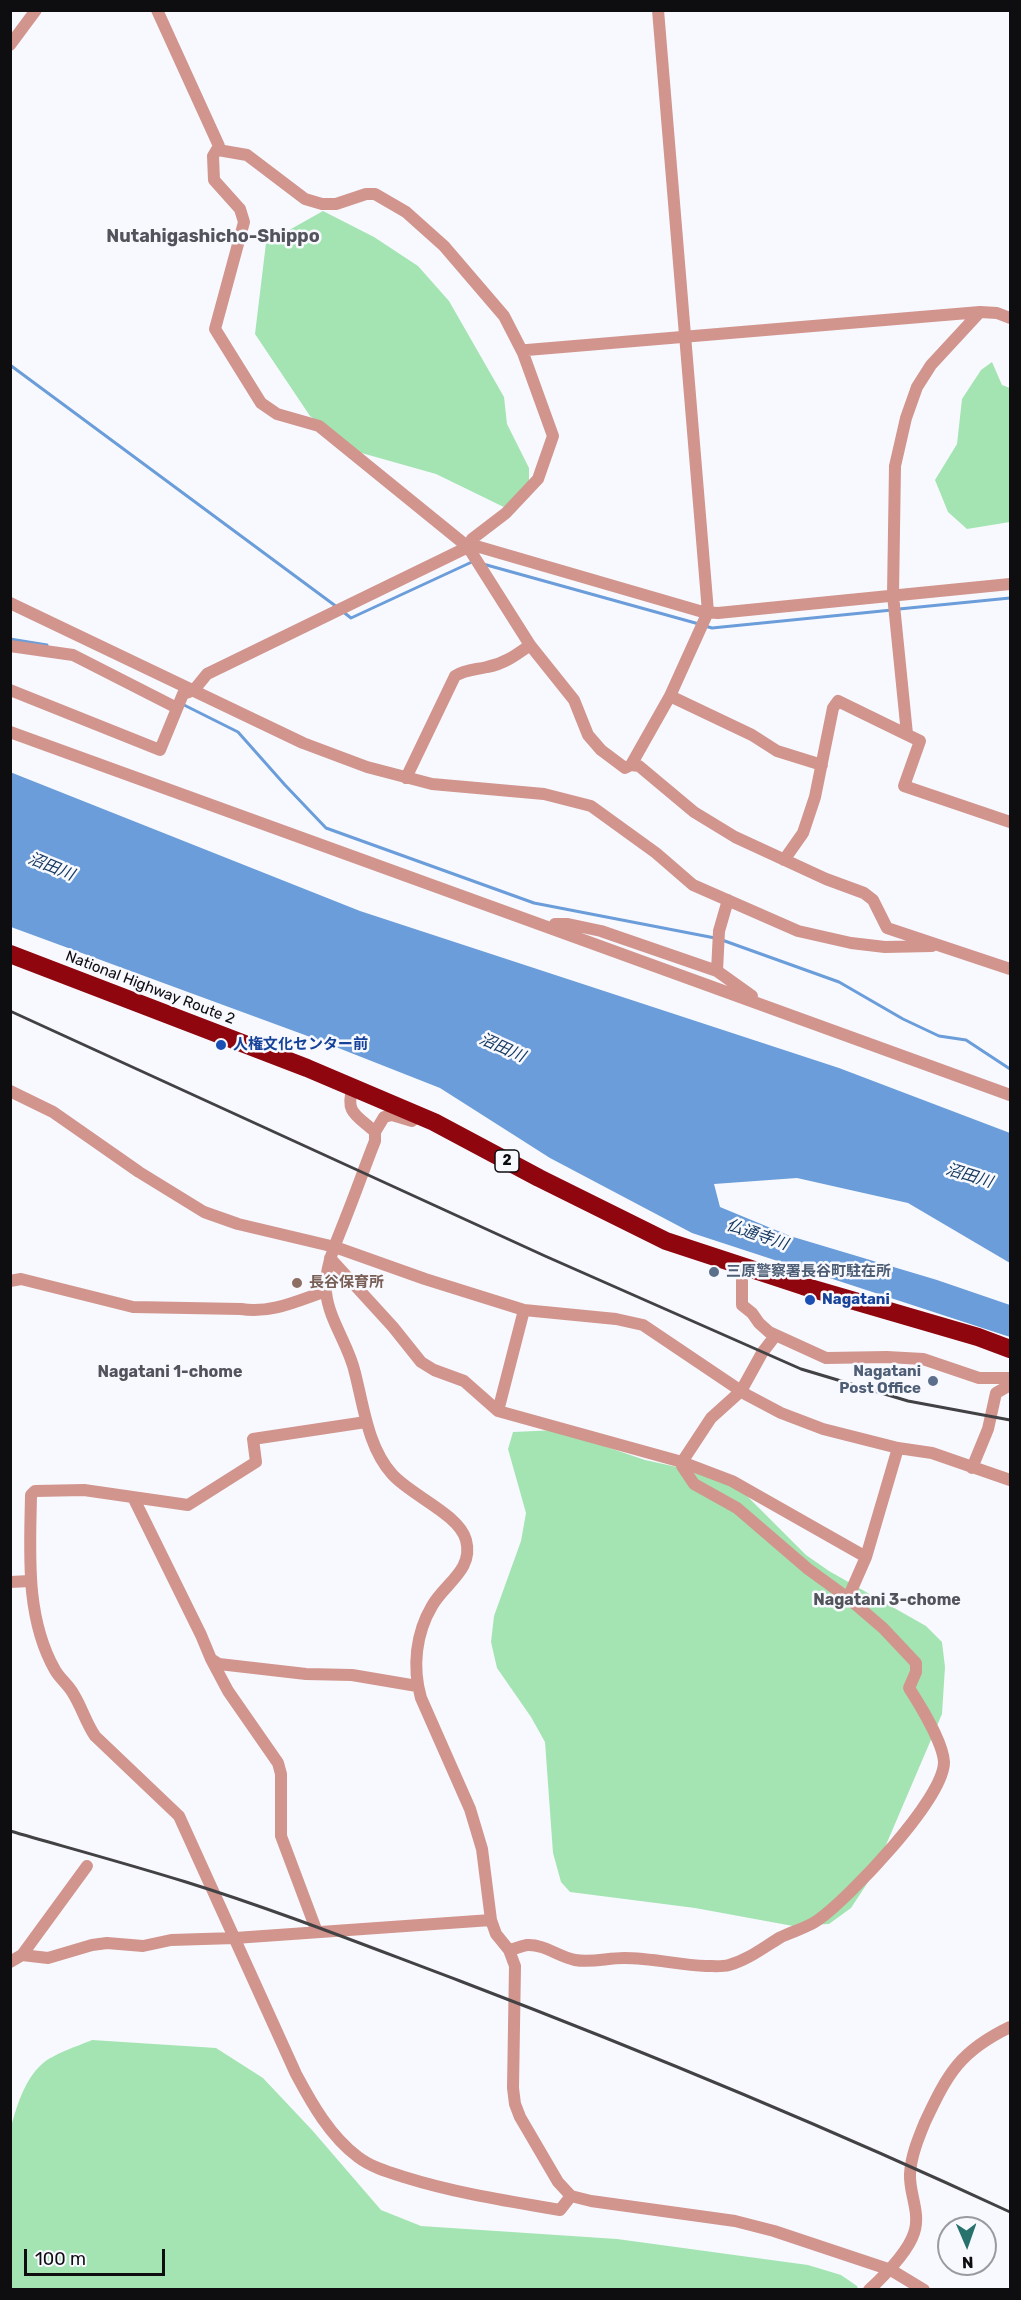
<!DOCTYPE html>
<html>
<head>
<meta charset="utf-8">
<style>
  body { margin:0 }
  #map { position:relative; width:1021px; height:2300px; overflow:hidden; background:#f8f9ff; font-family:Rubik,sans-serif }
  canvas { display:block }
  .frame { position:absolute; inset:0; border:12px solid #0e0e11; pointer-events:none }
  .north { position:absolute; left:937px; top:2216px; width:60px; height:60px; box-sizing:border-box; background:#f8f9ff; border:2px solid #9a9ba0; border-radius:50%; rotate:178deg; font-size:16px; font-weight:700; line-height:24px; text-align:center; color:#0e0e11 }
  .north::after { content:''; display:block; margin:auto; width:21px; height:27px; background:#28726e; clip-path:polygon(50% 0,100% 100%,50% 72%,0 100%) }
  .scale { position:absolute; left:24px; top:2249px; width:141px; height:27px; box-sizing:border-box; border:3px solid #0e0e11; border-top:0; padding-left:8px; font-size:18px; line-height:21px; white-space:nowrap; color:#0e0e11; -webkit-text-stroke:4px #f8f9ff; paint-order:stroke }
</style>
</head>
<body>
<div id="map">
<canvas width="1021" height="2300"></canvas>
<div class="frame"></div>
<div class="north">N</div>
<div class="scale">100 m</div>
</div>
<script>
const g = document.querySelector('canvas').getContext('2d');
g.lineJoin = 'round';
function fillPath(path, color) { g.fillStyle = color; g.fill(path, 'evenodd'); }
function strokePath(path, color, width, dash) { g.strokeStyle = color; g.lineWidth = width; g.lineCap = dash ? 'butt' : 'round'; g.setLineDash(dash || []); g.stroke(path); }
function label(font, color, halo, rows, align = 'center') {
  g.font = font + ' Rubik,"Noto Sans JP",sans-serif'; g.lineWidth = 5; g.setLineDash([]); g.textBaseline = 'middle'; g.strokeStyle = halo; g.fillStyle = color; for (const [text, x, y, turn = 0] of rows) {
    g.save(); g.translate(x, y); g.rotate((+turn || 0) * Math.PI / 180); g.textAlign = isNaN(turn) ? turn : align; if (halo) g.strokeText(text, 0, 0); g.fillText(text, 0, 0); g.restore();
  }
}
fillPath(new Path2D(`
  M323,211L374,237L418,266L449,301L504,397L507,424L529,468V494L514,512L436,474L358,452L310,416L255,334L266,243Z
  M992,362L1002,385L1010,388V522L967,529L948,512L935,480L957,444L962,399L981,370Z
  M557,1430L645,1460L709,1474L740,1489L806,1555L829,1571L926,1626L942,1642L945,1667L942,1714L874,1873L851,1908L829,1924L793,1926L695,1908L570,1892L561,1882L553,1853L545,1742L531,1717L497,1668L491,1642L494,1616L521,1541L526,1513L508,1449L513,1432Z
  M92,2040L216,2048L263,2078L312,2130L381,2210L421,2226L617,2239L808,2265L841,2275L857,2286L858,2289H11L10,2131C16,2108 24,2080 42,2064C53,2054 78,2046 92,2040Z`), '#a4e4b2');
fillPath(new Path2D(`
  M10,772L360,911L839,1068L1010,1133V1263L908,1203L797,1178L714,1184L720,1207L790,1236L937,1280L1010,1305V1337L692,1233L550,1158L440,1088L313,1038L11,927Z`), '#6a9dd9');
strokePath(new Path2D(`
  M10,365L337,607
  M483,564L699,624
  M899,609L1010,598
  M342,611L351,618L474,561
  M705,626L712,628L892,610
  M10,639L47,645
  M182,704L238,732L285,785L326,828L534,903L715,938
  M722,940L839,982L903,1019L939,1036L966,1040L1010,1069`), '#6a9dd9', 3);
strokePath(new Path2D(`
  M157,10L219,146L213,156L214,180L240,209L244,222L215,329L261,403L277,414L319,426L468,547L530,645L574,700L588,735L601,750L625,768L631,765L639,766L694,812L735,837L826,879L864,893L873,900L887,928L1010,969
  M10,45L36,10
  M218,150L247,155L305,199L322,204H336L366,194H375L406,212L444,246L504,316L523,353L553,436L538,479L506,513L472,539L468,547
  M523,353L527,350L980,312L997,313L1010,318
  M10,603L303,743L367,767L432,784L544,794L591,806L656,853L693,885L798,931L851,943L885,947L932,946
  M10,646L73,655L177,708
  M10,690L160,750L183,694L194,690L207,674L468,547L476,546L703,612L718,613L1010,584
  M670,696L752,735L777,751L822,765
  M10,732L1010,1095
  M907,734L893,595L895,466L906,418L917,387L931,365L980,312
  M631,765L670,696L708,612L658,10
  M406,778L455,676C466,669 475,670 487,667C504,664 516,655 530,645
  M784,860L803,833L815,797L833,708L838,701L920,741L904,786L1010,822
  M553,929L555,924H568L601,931L717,971L752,996
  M717,971L719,931L728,900
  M353,1088C344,1113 358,1116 375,1132V1141C365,1166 356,1192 346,1217C337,1241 324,1266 326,1292C329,1321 349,1345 355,1373C364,1408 368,1447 392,1474C410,1495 459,1514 466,1540C474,1570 445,1583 432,1606C416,1633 412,1667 421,1698L470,1809L482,1849L491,1920L496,1934L509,1950L515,1966L513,2088L515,2104L520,2117L558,2182L571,2196L591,2201L735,2221L774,2231L891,2270L924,2290
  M10,1091L53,1112L139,1172L204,1212L238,1224L335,1247L425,1279L524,1310L616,1319L643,1325L747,1395L781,1413L823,1429L898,1448L932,1453L1010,1480
  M375,1132L384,1117L392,1115L412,1121
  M330,1258L393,1327L421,1362L434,1370L464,1381L498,1411L682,1462L732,1481L866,1557
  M742,1266V1305L752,1313L759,1323L769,1332L826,1358L887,1357L923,1359L979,1378H1010
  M10,1281L21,1279L133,1307L241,1309C271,1314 299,1300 326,1291
  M498,1411L524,1310
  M366,1422L253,1439L256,1462L188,1505L84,1490L35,1491L31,1495C30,1553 25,1617 55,1670C60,1679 69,1685 74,1695C82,1708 86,1723 95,1736L179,1816L296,2074C312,2104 330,2136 358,2157C371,2167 388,2172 404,2177C455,2193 507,2201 560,2210L571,2196
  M972,1468L988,1429L996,1393L1010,1385
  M134,1499L201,1635L211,1659L219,1664L306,1674L352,1675L417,1686
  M10,1582L30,1581
  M848,1598L866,1557L898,1448
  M211,1659L228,1691L278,1763L281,1774V1836L317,1932
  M509,1950C515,1949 521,1946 527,1945C544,1944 559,1957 575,1960C592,1963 607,1958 624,1958C652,1958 679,1965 706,1966C713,1966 722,1967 729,1965C748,1960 764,1947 781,1937C793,1931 807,1928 818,1920C849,1898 944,1799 944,1762C943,1743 920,1705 909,1688L916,1672V1663L883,1628L848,1598L808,1569L737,1508L694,1484L682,1466V1462L711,1418L741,1391L762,1353L772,1340
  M22,1955L87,1866
  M10,1962L22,1955L48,1958L92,1945L107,1943L143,1946L171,1940L235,1938L491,1920
  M869,2290C884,2276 908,2252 914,2233C921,2213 909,2194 910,2174C911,2156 918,2139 925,2122C948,2073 960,2051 1010,2027`), '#d1958e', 12);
strokePath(new Path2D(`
  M10,954L307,1068L434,1122L539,1178L666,1241L803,1286L978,1337L1010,1349`), '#90060f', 18);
strokePath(new Path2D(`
  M10,1011L545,1256L801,1369L908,1401L1010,1420
  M10,1831C69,1848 128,1864 186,1882C279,1911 369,1947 460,1981C646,2052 829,2128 1010,2212`), '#424245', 3);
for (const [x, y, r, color] of [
  [221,1045,6,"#1a4fb4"],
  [714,1272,6,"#5c6f8a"],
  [297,1283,6,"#8d6e63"],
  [810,1300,6,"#1a4fb4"],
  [933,1381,6,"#5c6f8a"]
]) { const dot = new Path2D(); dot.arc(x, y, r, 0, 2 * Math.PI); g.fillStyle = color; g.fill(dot); strokePath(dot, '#f8f9ff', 2); }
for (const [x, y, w] of [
  [507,1161,24]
]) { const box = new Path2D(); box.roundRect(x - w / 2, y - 11, w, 22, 4.5); g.fillStyle = '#f8f9ff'; g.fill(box); strokePath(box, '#0e0e11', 1.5); }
label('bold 14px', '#0e0e11', null, [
  ["2",507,1161]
]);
label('15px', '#0e0e11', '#f8f9ff', [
  ["National Highway Route 2",150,988,21]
]);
label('bold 15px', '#164399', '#f8f9ff', [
  ["人権文化センター前",233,1045],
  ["Nagatani",822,1300]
], 'left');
label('bold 15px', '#4e5e75', '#f8f9ff', [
  ["三原警察署長谷町駐在所",726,1272],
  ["Nagatani",921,1372,"right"],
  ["Post Office",921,1389,"right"]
], 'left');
label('bold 15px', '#785e54', '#f8f9ff', [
  ["長谷保育所",309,1283]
], 'left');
label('italic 16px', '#12365d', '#f8f9ff', [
  ["沼田川",51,867,22],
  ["沼田川",502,1048,24],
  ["沼田川",969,1176,17],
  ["仏通寺川",757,1235,19]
]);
label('bold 16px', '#53545b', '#f8f9ff', [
  ["Nagatani 1-chome",170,1372],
  ["Nagatani 3-chome",887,1600]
]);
label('bold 18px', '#53545b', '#f8f9ff', [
  ["Nutahigashicho-Shippo",213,237]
]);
</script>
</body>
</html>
